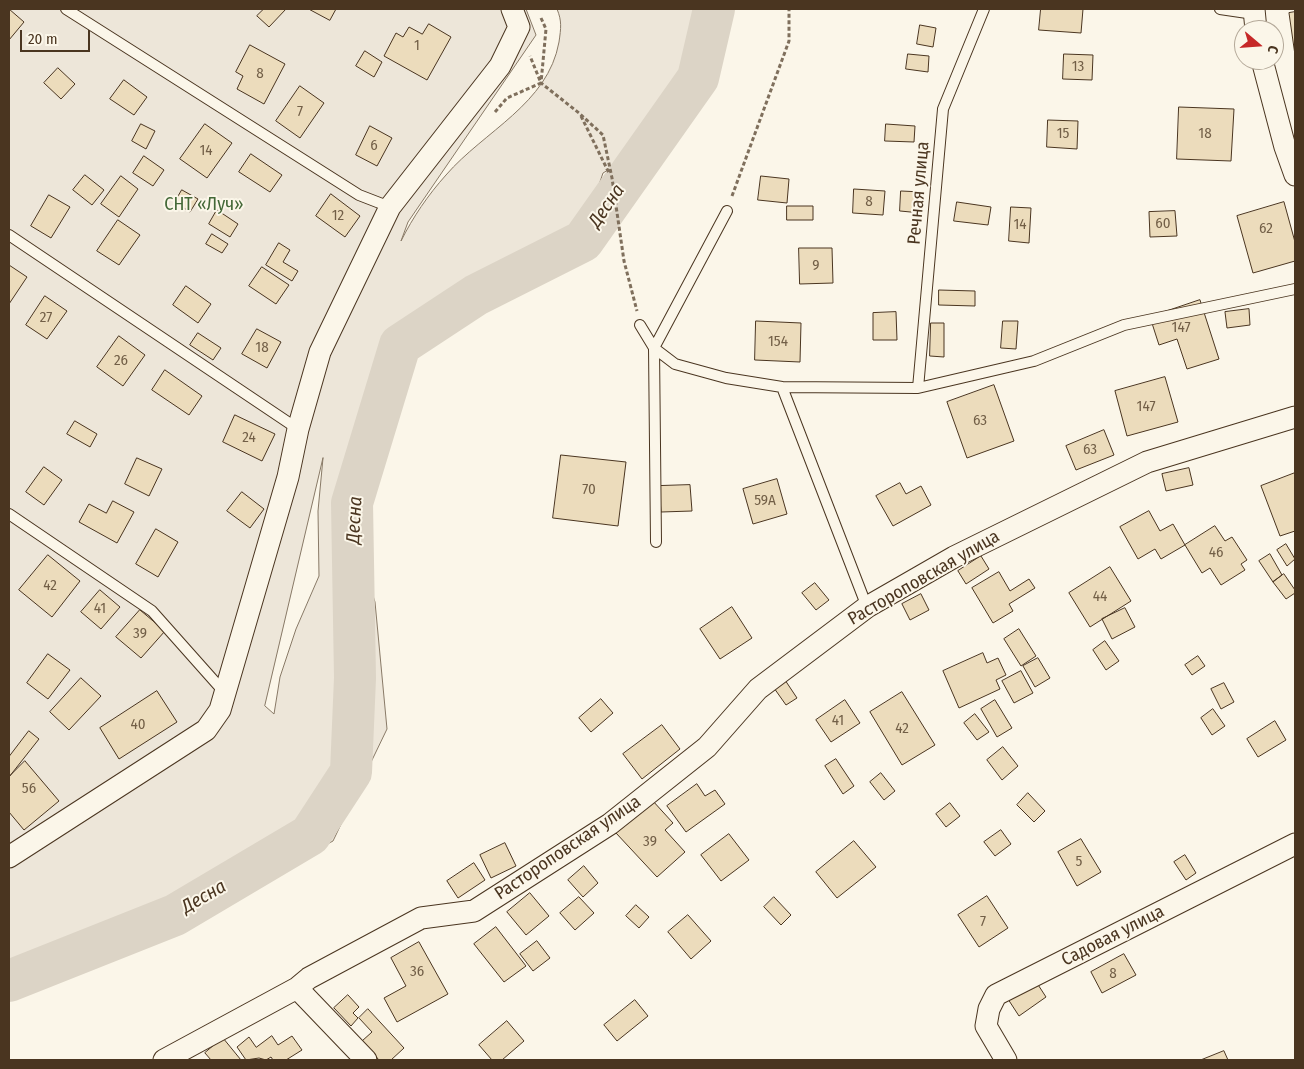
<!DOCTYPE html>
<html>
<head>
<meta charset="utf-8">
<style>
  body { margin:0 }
  #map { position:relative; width:1304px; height:1069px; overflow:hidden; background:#fbf6e9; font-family:"Fira Sans Condensed",sans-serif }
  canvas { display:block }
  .frame { position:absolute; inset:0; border:10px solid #4a3520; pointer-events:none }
  .north { position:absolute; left:1234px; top:20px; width:50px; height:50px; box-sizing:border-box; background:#fbf6e9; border:1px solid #b4a999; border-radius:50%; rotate:108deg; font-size:14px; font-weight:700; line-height:20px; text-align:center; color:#4a3520 }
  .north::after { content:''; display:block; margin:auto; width:18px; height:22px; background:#c62828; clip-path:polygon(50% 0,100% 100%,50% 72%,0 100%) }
  .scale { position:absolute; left:20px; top:30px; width:70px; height:22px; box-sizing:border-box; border:2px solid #4a3520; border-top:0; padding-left:6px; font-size:15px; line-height:18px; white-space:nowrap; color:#4a3520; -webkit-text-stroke:4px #fbf6e9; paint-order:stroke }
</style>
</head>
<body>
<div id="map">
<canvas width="1304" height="1069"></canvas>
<div class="frame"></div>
<div class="north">С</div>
<div class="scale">20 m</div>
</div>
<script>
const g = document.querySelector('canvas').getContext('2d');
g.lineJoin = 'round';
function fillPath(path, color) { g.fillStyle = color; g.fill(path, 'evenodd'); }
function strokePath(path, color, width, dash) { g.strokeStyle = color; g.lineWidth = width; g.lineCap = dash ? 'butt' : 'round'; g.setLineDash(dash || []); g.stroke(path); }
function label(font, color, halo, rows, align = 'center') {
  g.font = font + ' "Fira Sans Condensed",sans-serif'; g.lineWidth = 4; g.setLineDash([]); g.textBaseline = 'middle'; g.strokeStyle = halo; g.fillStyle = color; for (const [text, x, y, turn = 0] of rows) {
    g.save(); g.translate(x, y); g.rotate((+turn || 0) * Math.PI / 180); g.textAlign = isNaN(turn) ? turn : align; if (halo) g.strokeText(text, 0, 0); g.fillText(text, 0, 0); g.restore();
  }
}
const green = new Path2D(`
  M9,9H526L536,35L408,222L401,241C413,217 428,195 446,175C484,131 548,104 559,42C561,28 562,21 557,9H704L693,77L659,145L639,169L620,163L603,173L592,205L563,245L461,291L381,376L361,444L347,513L375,602L387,729L333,841L166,930L45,983L9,961ZM323,458L318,511L319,576L296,629L280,677L274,714L265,706Z`);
fillPath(green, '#ede6d9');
strokePath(green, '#887966', 1);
strokePath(new Path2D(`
  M9,981L175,915L310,835L351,772L355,678L352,503L400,345L476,295L583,241L698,78L714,9`), '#dcd4c6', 42);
const building = new Path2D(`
  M9,9L24,22L9,40Z
  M264,9H286L269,27L257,16Z
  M309,9H336L330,20Z
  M1041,9H1083L1081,33L1039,30Z
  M1295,12V55L1289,13Z
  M429,24L451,37L427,80L384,56L396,33L403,37L409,27L422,34Z
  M920,25L936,28L933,47L917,44Z
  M250,45L285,64L264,104L237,89L243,76L236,72Z
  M365,51L382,62L374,77L356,66Z
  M908,54L929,56L928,72L906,69Z
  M1064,54L1093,55L1092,80L1063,79Z
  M58,68L75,84L61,99L44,83Z
  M124,80L147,97L134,115L110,99Z
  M300,86L324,103L300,138L276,121Z
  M1179,107L1234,109L1231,161L1177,159Z
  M1048,120L1078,121L1077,149L1047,147Z
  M141,124L155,131L146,149L132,141Z
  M205,124L232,143L207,178L180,159Z
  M886,124L915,126L914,142L885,141Z
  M370,126L392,138L377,166L356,155Z
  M251,154L282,175L270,192L239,172Z
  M144,156L164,170L153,186L133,173Z
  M85,175L104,190L92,205L73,190Z
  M121,176L138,189L119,217L101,204Z
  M761,176L789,179L787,203L758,200Z
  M854,189L885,191L883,215L853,213Z
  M182,190L198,199L190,212L175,202Z
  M901,191L922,192L921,213L900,211Z
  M331,194L360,216L345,237L316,216Z
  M49,195L70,207L51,238L31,226Z
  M957,202L991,207L988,225L954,221Z
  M1284,202L1295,242V261L1253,273L1237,216Z
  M787,206H813V220H787Z
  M1011,207L1031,208L1029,243L1009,241Z
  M217,210L238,224L230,237L209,224Z
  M1175,211L1177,236L1150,237L1149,212Z
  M118,220L140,235L119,265L97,251Z
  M212,234L228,244L222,253L206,244Z
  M279,243L290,250L283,262L298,271L292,281L266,265Z
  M799,248H832L833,283L800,284Z
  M9,265L27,277L9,304Z
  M262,267L289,285L276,304L249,286Z
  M186,286L211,304L198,323L173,305Z
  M939,290L975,291V306L939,305Z
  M45,296L67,311L47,339L26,325Z
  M1200,300L1219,359L1187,369L1177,339L1159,345L1150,317Z
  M1249,309L1250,325L1227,328L1225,312Z
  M896,312L897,340H873V313Z
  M756,321L801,323L800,362L755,360Z
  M1003,321H1018L1016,349L1001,348Z
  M931,323H944V357L930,356Z
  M257,329L281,342L267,368L242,354Z
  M198,333L221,348L213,360L190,345Z
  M119,336L145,355L123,386L97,367Z
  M165,370L202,396L189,415L152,390Z
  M1165,377L1178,422L1127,436L1115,391Z
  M994,385L1014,441L967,458L947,402Z
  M235,415L275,434L262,461L223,442Z
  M75,421L97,434L90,447L67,434Z
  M1104,430L1114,455L1076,470L1066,446Z
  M561,455L626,462L618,526L553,518Z
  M137,458L162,469L149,496L125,484Z
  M44,467L62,480L44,505L26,492Z
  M1189,468L1193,485L1166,491L1162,474Z
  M1295,473V531L1280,536L1261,486Z
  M777,479L787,514L753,524L743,489Z
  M900,483L906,494L921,486L931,505L893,526L876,496Z
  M690,485L692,511L661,512L659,486Z
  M242,492L264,509L250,528L227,511Z
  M113,501L134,512L117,543L79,522L89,504L106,513Z
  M1149,511L1160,531L1173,524L1185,545L1161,559L1155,549L1138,559L1120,527Z
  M1215,526L1225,541L1232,537L1247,560L1241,564L1245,570L1221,585L1210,568L1202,573L1185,545Z
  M156,529L178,542L158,577L136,564Z
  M1286,544L1295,559L1287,566L1277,550Z
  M1270,554L1282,575L1273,582L1259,561Z
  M48,555L80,581L52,617L19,590Z
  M981,556L989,569L966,584L958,571Z
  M1110,567L1131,601L1090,627L1069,593Z
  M999,572L1010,591L1029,579L1035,588L1009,604L1013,611L993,623L972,588Z
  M1284,574L1295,590V593L1286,599L1273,582Z
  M815,583L829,600L816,610L802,593Z
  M100,590L120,607L101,629L81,612Z
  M921,594L929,610L910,620L902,604Z
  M732,607L752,638L720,659L700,629Z
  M1125,608L1135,627L1112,639L1102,619Z
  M140,610L165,631L141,658L116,637Z
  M1019,629L1036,656L1021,666L1004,639Z
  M1105,641L1119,661L1106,670L1093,650Z
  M983,653L987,663L998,658L1006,675L996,680L1000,689L959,708L943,671Z
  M48,654L70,670L48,699L27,683Z
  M1198,656L1205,666L1192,675L1185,665Z
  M1038,658L1050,678L1035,687L1023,666Z
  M1021,671L1033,693L1014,703L1002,681Z
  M81,678L101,696L69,730L50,712Z
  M785,680L797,698L786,705L774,688Z
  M1224,683L1234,702L1221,709L1211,689Z
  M157,691L177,722L119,759L100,728Z
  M902,692L935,745L902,765L870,712Z
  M601,699L613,713L591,732L579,718Z
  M845,700L860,723L831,742L816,720Z
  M995,700L1012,728L997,737L981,709Z
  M1213,709L1225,726L1212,735L1201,718Z
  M975,714L989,732L977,740L964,723Z
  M1275,721L1286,740L1258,757L1247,739Z
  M662,725L680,749L642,779L623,754Z
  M29,731L39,739L9,777V757Z
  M1003,747L1018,766L1002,780L987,760Z
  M836,759L854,786L843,794L825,766Z
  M25,761L59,801L24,830L9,812V777Z
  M881,773L895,791L884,800L870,782Z
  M697,784L705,796L715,790L725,804L686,832L667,806Z
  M1028,793L1045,811L1034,822L1017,805Z
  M652,800L673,823L665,830L685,852L657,877L616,833Z
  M950,803L960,816L946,827L936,814Z
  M1001,830L1011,844L995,856L984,842Z
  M729,834L749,860L721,881L701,855Z
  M1081,839L1101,872L1077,886L1058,852Z
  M854,841L876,867L837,898L816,872Z
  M505,843L516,866L491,878L480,855Z
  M1185,855L1196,873L1186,880L1174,862Z
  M474,863L485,880L458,898L447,881Z
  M584,866L598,883L583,897L568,880Z
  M530,893L549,916L526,935L507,912Z
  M987,896L1008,928L979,947L958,915Z
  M579,897L594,913L575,930L560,913Z
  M774,897L791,915L781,925L764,907Z
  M636,905L649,917L639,928L626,916Z
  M688,915L711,941L691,959L668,932Z
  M496,927L526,966L504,982L474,944Z
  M537,941L550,958L533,971L520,954Z
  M419,942L448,994L397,1022L384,998L406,986L391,958Z
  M1124,954L1136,975L1102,993L1091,972Z
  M1033,977L1046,997L1019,1016L1006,996Z
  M348,995L359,1007L353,1013L358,1018L351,1026L334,1008Z
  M635,1000L648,1016L617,1041L604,1025Z
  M368,1009L404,1048L391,1060H379L362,1041L372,1032L359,1018Z
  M507,1021L524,1041L502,1060H492L479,1045Z
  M272,1036L278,1045L292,1036L302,1050L286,1060H273L271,1057L266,1060L259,1058L246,1060L237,1047L249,1037L256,1047Z
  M223,1038L241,1060H211L205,1053Z
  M1224,1051L1228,1060H1201Z`);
fillPath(building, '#ecdcbc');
strokePath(building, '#4a3520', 1);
const service = new Path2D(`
  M66,9L359,195L390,207
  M1220,9L1254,14
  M727,211L654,348L675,364L726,378L782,387L867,607
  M9,235L298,429
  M640,325L654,348L656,542
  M782,387L918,388L1034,361L1124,325L1295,289
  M918,388L943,109L984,9
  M9,514L152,611L224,692`);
const minor = new Path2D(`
  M1254,9L1256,30
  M1262,60L1285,147L1295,175
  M9,857L206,730L220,710L288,477L298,429L320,352L390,207L500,66L519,27L512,9
  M297,988L309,978L421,918L474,911L610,824L707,747L758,689L867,607L954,557L1147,462L1295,417
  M164,1060L297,988L366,1060
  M1006,1060L986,1026L989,1009L996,995L1295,844`);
strokePath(service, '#4a3520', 12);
strokePath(minor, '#4a3520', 23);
strokePath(new Path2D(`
  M541,18L546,29L541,83L579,113L603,135L612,178L624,261L637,311
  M495,112L507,98L541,83L530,56
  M581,116L609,173
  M732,196L789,41V9`), '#7f6f5c', 3, [4, 2.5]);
strokePath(service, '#fbf6e9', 10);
strokePath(minor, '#fbf6e9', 21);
label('15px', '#725f47', null, [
  ["1",417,46],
  ["13",1078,67],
  ["8",260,74],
  ["7",300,112],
  ["15",1063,134],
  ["18",1205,134],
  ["6",374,146],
  ["14",206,151],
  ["8",869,202],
  ["12",338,216],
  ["60",1163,224],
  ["14",1020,225],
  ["62",1266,229],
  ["9",816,266],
  ["27",46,318],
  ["147",1181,328],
  ["154",778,342],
  ["18",262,348],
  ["26",121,361],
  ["147",1146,407],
  ["63",980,421],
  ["24",249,438],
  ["63",1090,450],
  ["70",589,490],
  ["59А",765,501],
  ["46",1216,553],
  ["42",50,586],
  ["44",1100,597],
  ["41",100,609],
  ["39",140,634],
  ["41",838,721],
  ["40",138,725],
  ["42",902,729],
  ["56",29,789],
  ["39",650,842],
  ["5",1079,862],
  ["7",983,922],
  ["36",417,972],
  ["8",1113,974]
]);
label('18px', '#4a3520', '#fbf6e9', [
  ["Речная улица",919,193,-85],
  ["Растороповская улица",924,578,-30],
  ["Растороповская улица",568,848,-34],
  ["Садовая улица",1113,936,-27]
]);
label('18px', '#436837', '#fbf6e9', [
  ["СНТ «Луч»",204,205]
]);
label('italic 19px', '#4a3520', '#fbf6e9', [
  ["Десна",607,206,-55],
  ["Десна",355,520,-87],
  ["Десна",204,897,-30]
]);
</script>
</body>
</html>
